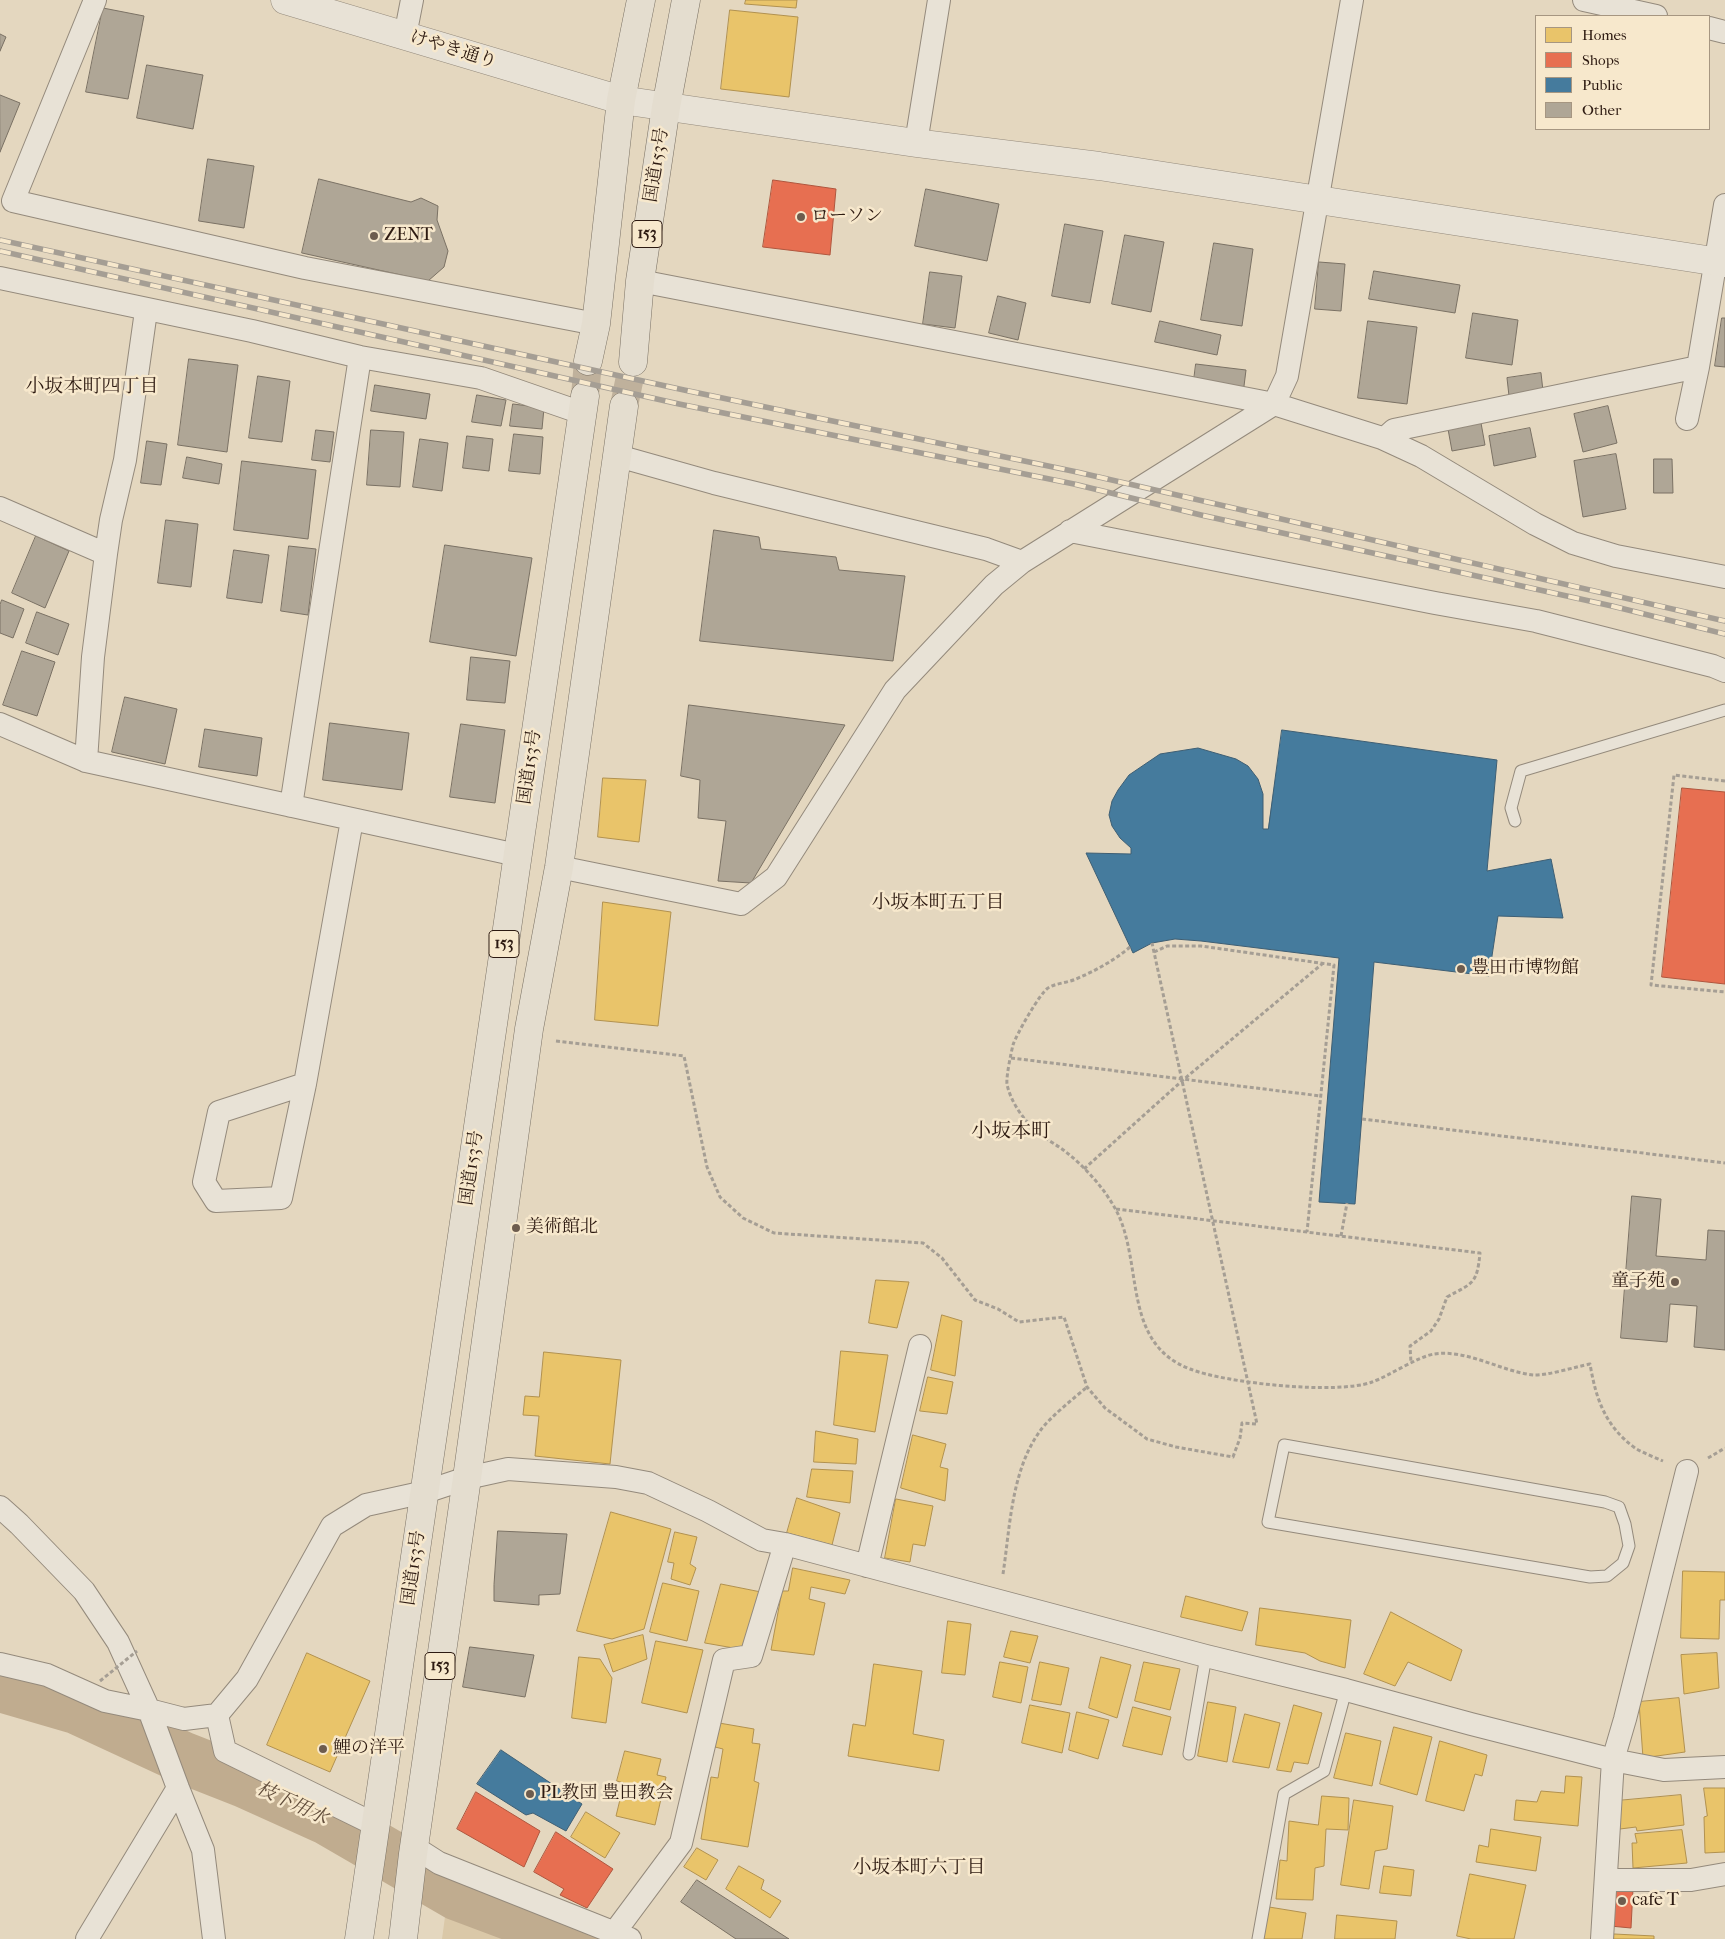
<!DOCTYPE html>
<html>
<head>
<meta charset="utf-8">
<style>
  body { margin:0 }
  #map { position:relative; width:1725px; height:1939px; overflow:hidden; background:#e4d7bf; font-family:"IM FELL French Canon",serif }
  canvas { display:block }
  .legend { position:absolute; left:1535px; top:15px; width:175px; height:115px; box-sizing:border-box; background:#f7e8cc; border:1px solid #a69681; margin:0; padding:6px 9px; list-style:none; font-size:15px; color:#2d1a11 }
  .legend li { display:flex; align-items:center; gap:10px; height:25px }
  .legend b { width:25px; border:1px solid #a69681 }
</style>
</head>
<body>
<div id="map">
<canvas width="1725" height="1939"></canvas>
<ul class="legend">
<li><b style="height:14px;background:#e9c46a"></b>Homes</li>
<li><b style="height:14px;background:#e76f51"></b>Shops</li>
<li><b style="height:14px;background:#457b9d"></b>Public</li>
<li><b style="height:14px;background:#afa696"></b>Other</li>
</ul>
</div>
<script>
const g = document.querySelector('canvas').getContext('2d');
g.lineJoin = 'round';
function fillPath(path, color) { g.fillStyle = color; g.fill(path, 'evenodd'); }
function strokePath(path, color, width, dash) { g.strokeStyle = color; g.lineWidth = width; g.lineCap = dash ? 'butt' : 'round'; g.setLineDash(dash || []); g.stroke(path); }
function label(font, color, halo, rows, align = 'center') {
  g.font = font + ' "IM FELL French Canon","Noto Serif JP",serif'; g.lineWidth = 5; g.setLineDash([]); g.textBaseline = 'middle'; g.strokeStyle = halo; g.fillStyle = color; for (const [text, x, y, turn = 0] of rows) {
    g.save(); g.translate(x, y); g.rotate((+turn || 0) * Math.PI / 180); g.textAlign = isNaN(turn) ? turn : align; if (halo) g.strokeText(text, 0, 0); g.fillText(text, 0, 0); g.restore();
  }
}
fillPath(new Path2D(`
  M447,1902L546,1939H442Z`), '#dac8a8');
const homes = new Path2D(`
  M746,0H797L796,8L745,4Z
  M730,10L798,17L789,97L721,89Z
  M603,778L646,780L639,842L598,837Z
  M603,902L671,912L658,1026L595,1020Z
  M876,1280L909,1282L897,1328L869,1323Z
  M942,1315L962,1321L955,1376L931,1370Z
  M841,1351L888,1355L875,1432L834,1425Z
  M544,1352L621,1360L610,1464L535,1456L539,1416L523,1415L525,1396L539,1397Z
  M928,1377L953,1382L947,1414L920,1411Z
  M816,1431L858,1439L856,1464L814,1462Z
  M913,1435L946,1444L940,1467L948,1469L945,1501L901,1488Z
  M812,1469L853,1471L850,1503L807,1497Z
  M797,1498L840,1513L832,1545L787,1533Z
  M896,1499L933,1506L925,1546L913,1544L910,1562L885,1558Z
  M611,1512L671,1529L644,1629L612,1639L577,1631Z
  M675,1532L697,1537L690,1564L696,1568L690,1585L671,1579L674,1563L668,1562Z
  M793,1568L850,1580L845,1594L811,1587L809,1599L825,1603L814,1655L771,1650L782,1591H788Z
  M1683,1571L1725,1572V1600H1720L1719,1639L1681,1638Z
  M663,1583L699,1591L687,1641L650,1632Z
  M721,1584L761,1592L745,1650L705,1643Z
  M1186,1596L1248,1612L1242,1631L1181,1617Z
  M1260,1608L1351,1620L1345,1668L1320,1661L1305,1653L1256,1645Z
  M1391,1612L1462,1650L1451,1681L1408,1662L1395,1686L1364,1674Z
  M948,1621L971,1624L965,1675L942,1673Z
  M1011,1631L1038,1636L1030,1663L1004,1657Z
  M643,1635L647,1659L613,1672L604,1645Z
  M656,1641L703,1650L687,1713L642,1703Z
  M307,1653L370,1681L330,1772L267,1745Z
  M1717,1653L1719,1688L1684,1694L1681,1655Z
  M579,1657L600,1659L612,1678L606,1723L572,1718Z
  M1101,1657L1131,1665L1117,1718L1089,1708Z
  M1000,1662L1028,1667L1021,1703L993,1697Z
  M1040,1662L1069,1668L1061,1705L1032,1700Z
  M1144,1662L1180,1669L1170,1710L1135,1701Z
  M874,1664L922,1671L913,1734L944,1740L939,1771L848,1756L853,1724L865,1726Z
  M1679,1698L1685,1752L1643,1758L1639,1702Z
  M1208,1702L1236,1707L1227,1762L1198,1756Z
  M1030,1705L1070,1713L1062,1753L1022,1743Z
  M1294,1705L1322,1713L1308,1764L1294,1762L1291,1772L1277,1770Z
  M1133,1707L1171,1717L1162,1755L1123,1746Z
  M1077,1712L1109,1720L1098,1759L1069,1750Z
  M1245,1714L1280,1723L1269,1768L1233,1762Z
  M719,1723L754,1729L752,1743L760,1744L754,1781L759,1783L748,1847L701,1839L711,1777L718,1778L723,1749L715,1747Z
  M1394,1727L1432,1737L1417,1795L1380,1784Z
  M1346,1733L1381,1741L1372,1786L1334,1778Z
  M1440,1741L1487,1755L1482,1776L1475,1774L1464,1811L1426,1801Z
  M625,1751L661,1759L657,1775L666,1777L655,1825L616,1816L624,1783L617,1781Z
  M1566,1776L1582,1777L1578,1826L1514,1820L1516,1800L1537,1802L1541,1791L1564,1793Z
  M1704,1788H1725V1852L1705,1853L1704,1817L1707,1816Z
  M1681,1795L1684,1825L1637,1831L1636,1827L1620,1829L1616,1801Z
  M1322,1796L1349,1798L1348,1830L1326,1829L1324,1866L1315,1868L1313,1900L1276,1899L1280,1860L1287,1861L1289,1821L1318,1825Z
  M1354,1800L1393,1806L1387,1849L1375,1851L1369,1889L1341,1885Z
  M586,1812L620,1833L605,1858L571,1837Z
  M1491,1829L1541,1837L1536,1871L1476,1862L1479,1845L1488,1847Z
  M1682,1830L1687,1863L1633,1868L1632,1843H1637L1635,1834Z
  M697,1848L718,1860L706,1880L684,1867Z
  M739,1866L764,1880L761,1889L781,1901L770,1918L726,1889Z
  M1384,1866L1414,1870L1411,1896L1380,1893Z
  M1470,1874L1526,1885L1514,1939H1471L1457,1936Z
  M1269,1907L1306,1913L1302,1939H1263Z
  M1337,1915L1397,1921L1395,1939H1335Z
  M1614,1934L1654,1936V1939H1614Z`);
fillPath(homes, '#e9c46a');
strokePath(homes, '#b1914f', 1);
const shops = new Path2D(`
  M773,180L836,189L830,255L763,247Z
  M1682,788L1725,792V984L1662,977Z
  M476,1792L540,1831L524,1867L457,1829Z
  M556,1832L613,1869L587,1908L560,1895L564,1889L534,1872Z
  M1613,1888L1633,1889L1631,1928L1610,1926Z`);
fillPath(shops, '#e76f51');
strokePath(shops, '#af563e', 1);
const public = new Path2D(`
  M1282,730L1497,760L1487,871L1551,859L1563,918L1498,916L1489,976L1374,962L1355,1204L1319,1202L1339,958L1201,941L1175,939L1152,943L1133,953L1086,853L1131,854V848L1120,838L1112,826L1109,815L1112,801L1118,790L1129,775L1160,754L1198,748L1236,759L1248,766L1258,779L1263,794V829H1268Z
  M501,1750L582,1804L566,1831L533,1813L526,1815L477,1784Z`);
fillPath(public, '#457b9d');
strokePath(public, '#3e5e73', 1);
strokePath(new Path2D(`
  M0,1686L76,1708L184,1758L245,1782L327,1819L458,1895L576,1939`), '#c0ac8f', 52);
const building = new Path2D(`
  M103,8L144,16L128,99L86,92Z
  M0,34L6,37L0,51Z
  M147,65L203,75L193,129L137,118Z
  M0,95L20,103L0,152Z
  M208,159L254,166L244,228L199,221Z
  M319,179L411,202L421,198L438,206L437,220L448,251L444,267L428,281L302,253Z
  M926,189L999,204L987,261L915,246Z
  M1065,224L1103,231L1090,303L1052,296Z
  M1125,235L1164,242L1151,312L1112,304Z
  M1214,243L1253,249L1242,326L1201,320Z
  M1319,262L1345,264L1341,311L1315,309Z
  M1374,271L1460,285L1455,313L1369,299Z
  M930,272L962,276L955,328L923,324Z
  M998,296L1026,303L1018,340L989,333Z
  M1473,313L1518,320L1512,365L1466,358Z
  M1722,318H1725V367L1715,366Z
  M1160,321L1221,335L1217,355L1155,342Z
  M1368,321L1417,327L1407,404L1358,398Z
  M189,359L238,365L227,452L178,445Z
  M1196,364L1246,370L1243,394L1193,388Z
  M1541,373L1543,391L1509,396L1507,378Z
  M258,376L290,381L282,442L249,438Z
  M375,385L430,394L426,419L371,411Z
  M477,395L506,400L501,426L472,422Z
  M513,404L544,408L542,429L510,426Z
  M1608,406L1617,443L1583,452L1574,414Z
  M1481,423L1485,445L1452,451L1448,429Z
  M1530,428L1536,457L1494,466L1489,436Z
  M316,430L334,432L330,462L312,460Z
  M371,430L404,432L400,487L367,485Z
  M514,434L543,437L540,474L509,471Z
  M467,436L493,439L489,471L463,468Z
  M420,439L448,443L442,491L413,487Z
  M147,441L167,444L161,485L141,483Z
  M1616,454L1626,509L1583,517L1574,461Z
  M187,457L222,464L219,484L183,478Z
  M1654,459H1672L1673,493H1654Z
  M242,461L316,470L308,539L234,530Z
  M166,520L198,524L191,587L158,583Z
  M714,530L759,537L761,549L836,557L839,570L905,576L893,661L700,641Z
  M36,536L69,551L45,608L12,593Z
  M445,545L532,558L516,656L430,642Z
  M289,546L316,549L308,615L281,611Z
  M234,550L269,555L262,603L227,598Z
  M2,600L24,609L13,638L0,633V605Z
  M37,612L69,624L58,655L26,643Z
  M22,651L55,662L37,716L3,705Z
  M471,657L510,661L505,703L467,700Z
  M125,697L177,709L165,764L112,752Z
  M689,705L845,725L751,883L718,881L726,821L698,818L700,780L681,776Z
  M330,723L409,733L402,790L323,780Z
  M461,724L505,730L495,803L450,797Z
  M205,729L262,738L257,776L199,767Z
  M1632,1196L1661,1199L1656,1256L1706,1260L1708,1230L1725,1231V1350L1694,1347L1697,1306L1670,1304L1667,1342L1621,1338Z
  M498,1531L567,1534L560,1594L539,1595V1605L494,1601V1585Z
  M470,1647L534,1655L525,1697L463,1687Z
  M697,1880L789,1939H736L681,1902Z`);
fillPath(building, '#afa696');
strokePath(building, '#7a7164', 1);
strokePath(new Path2D(`
  M585,396L588,361
  M624,406L633,362`), '#bfb19c', 28, [28, 14]);
const service = new Path2D(`
  M1515,821L1511,808L1521,771L1725,710
  M1284,1445L1605,1502L1619,1507L1625,1524L1629,1546L1623,1563L1607,1576L1590,1577L1268,1522Z
  M1189,1754L1206,1656
  M1258,1939L1284,1794L1324,1771L1346,1690`);
const minor = new Path2D(`
  M95,0L13,201L305,268L596,324
  M1584,0L1656,16
  M1709,28L1725,32
  M405,36L412,0
  M916,143L939,0
  M0,278L252,331L360,357L481,378L582,413
  M640,281L1274,404L1382,438L1421,456L1535,524L1573,543L1616,556L1725,577
  M1687,419L1698,367L1725,205
  M1384,439L1394,430L1698,367
  M618,456L714,483L986,549L1022,562
  M0,508L106,554
  M1070,531L1435,603L1536,621L1713,666L1725,671
  M0,724L86,761L517,855
  M86,761L93,657L106,554L111,520L125,460L146,311
  M291,806L360,357
  M559,867L741,904L776,877L895,690L994,585L1022,562L1274,404L1287,376L1352,0
  M305,1084L219,1112L204,1182L216,1201L281,1198L305,1084L352,820
  M0,1507L19,1524L84,1591L118,1642L149,1710L178,1788L203,1850L214,1939
  M867,1566L920,1346
  M0,1664L47,1675L105,1701L149,1710L184,1719L217,1715L247,1679L332,1526L366,1505L425,1492L467,1478L508,1469L616,1477L648,1483L708,1511L762,1540L785,1544L1206,1656L1346,1690L1471,1724L1613,1760L1664,1770L1725,1767
  M217,1715L225,1751L376,1825
  M414,1847L439,1863L630,1939
  M1606,1880H1691L1725,1874
  M614,1933L681,1843L724,1660L751,1656L785,1544
  M87,1939L178,1788
  M1602,1939L1613,1760L1625,1719L1687,1471`);
const tertiary = new Path2D(`
  M285,0L621,100L916,143L1099,166L1725,263`);
const trunk = new Path2D(`
  M588,361L596,324L621,100L641,0
  M633,362L640,281L666,107L686,0
  M359,1939L585,396
  M403,1939L413,1854L467,1478L529,1029L559,867L624,406`);
strokePath(service, '#948a7c', 13);
strokePath(minor, '#948a7c', 24);
strokePath(tertiary, '#948a7c', 29);
strokePath(trunk, '#7a7164', 29);
strokePath(new Path2D(`
  M1725,781L1674,775L1651,985L1725,992
  M1130,947C1115,960 1095,971 1076,979C1067,983 1056,983 1048,988C1040,993 1016,1035 1013,1045C1011,1053 1006,1077 1007,1084C1010,1100 1022,1118 1034,1129C1043,1138 1056,1144 1066,1152C1085,1167 1104,1188 1116,1210C1144,1263 1121,1343 1190,1369C1225,1383 1337,1395 1372,1382C1389,1376 1417,1357 1434,1354C1467,1349 1500,1371 1533,1375C1546,1376 1575,1367 1590,1364C1596,1399 1605,1426 1635,1448C1643,1453 1654,1457 1663,1461
  M1154,952L1167,946H1201L1334,965L1307,1232
  M556,1041L684,1056L707,1167L720,1197L743,1218L774,1233L923,1243L942,1258L975,1300L998,1309L1019,1322L1064,1317L1087,1387L1105,1408L1147,1439L1176,1447L1233,1457L1240,1438L1242,1423L1257,1424L1152,943
  M1011,1058L1321,1096
  M1362,1119L1725,1163
  M1084,1169L1183,1080L1322,964
  M1116,1209L1480,1253C1477,1284 1473,1283 1447,1297L1439,1319L1431,1331L1410,1346L1411,1363
  M1341,1236L1347,1203
  M1708,1458L1725,1448
  M1003,1574C1010,1528 1011,1471 1040,1431C1050,1417 1073,1399 1087,1387`), '#a59e94', 3, [4, 2.5]);
strokePath(service, '#e8e2d6', 11);
strokePath(minor, '#e8e2d6', 22);
strokePath(tertiary, '#e8e2d6', 28);
strokePath(trunk, '#e4ddcf', 28);
const rail = new Path2D(`
  M0,240L684,390L1077,472L1725,621
  M0,251L679,404L1074,484L1201,515L1612,606L1725,634`);
strokePath(rail, '#a59e94', 5.5);
strokePath(rail, '#f7e8cc', 4, [11]);
strokePath(new Path2D(`
  M100,1681L137,1651`), '#a59e94', 3, [4, 2.5]);
for (const [x, y, r, color] of [
  [801,217,5,"#6d5c4e"],
  [374,236,5,"#6d5c4e"],
  [1461,969,5,"#6d5c4e"],
  [516,1228,5,"#6d5c4e"],
  [1675,1282,5,"#6d5c4e"],
  [323,1749,5,"#6d5c4e"],
  [530,1794,5,"#6d5c4e"],
  [1622,1901,5,"#6d5c4e"]
]) { const dot = new Path2D(); dot.arc(x, y, r, 0, 2 * Math.PI); g.fillStyle = color; g.fill(dot); strokePath(dot, '#f7e8cc', 2); }
for (const [x, y, w] of [
  [647,234,30],
  [504,944,30],
  [440,1666,30]
]) { const box = new Path2D(); box.roundRect(x - w / 2, y - 13.5, w, 27, 4); g.fillStyle = '#f7e8cc'; g.fill(box); strokePath(box, '#2d1a11', 1); }
label('bold 16px', '#2d1a11', null, [
  ["153",647,234],
  ["153",504,944],
  ["153",440,1666]
]);
label('18px', '#2d1a11', '#f7e8cc', [
  ["けやき通り",453,50,17],
  ["国道153号",657,165,-81],
  ["国道153号",530,767,-82],
  ["国道153号",472,1168,-82],
  ["国道153号",414,1568,-82]
]);
label('18px', '#2d1a11', '#f7e8cc', [
  ["ローソン",811,217],
  ["ZENT",384,236],
  ["豊田市博物館",1471,969],
  ["美術館北",526,1228],
  ["童子苑",1665,1282,"right"],
  ["鯉の洋平",333,1749],
  ["PL教団 豊田教会",540,1794],
  ["cafe T",1632,1901]
], 'left');
label('19px', '#2d1a11', '#f7e8cc', [
  ["小坂本町四丁目",92,387],
  ["小坂本町五丁目",938,903],
  ["小坂本町六丁目",919,1868]
]);
label('italic 19px', '#614d3b', '#f7e8cc', [
  ["枝下用水",292,1804,25]
]);
label('20px', '#2d1a11', '#f7e8cc', [
  ["小坂本町",1011,1132]
]);
</script>
</body>
</html>
